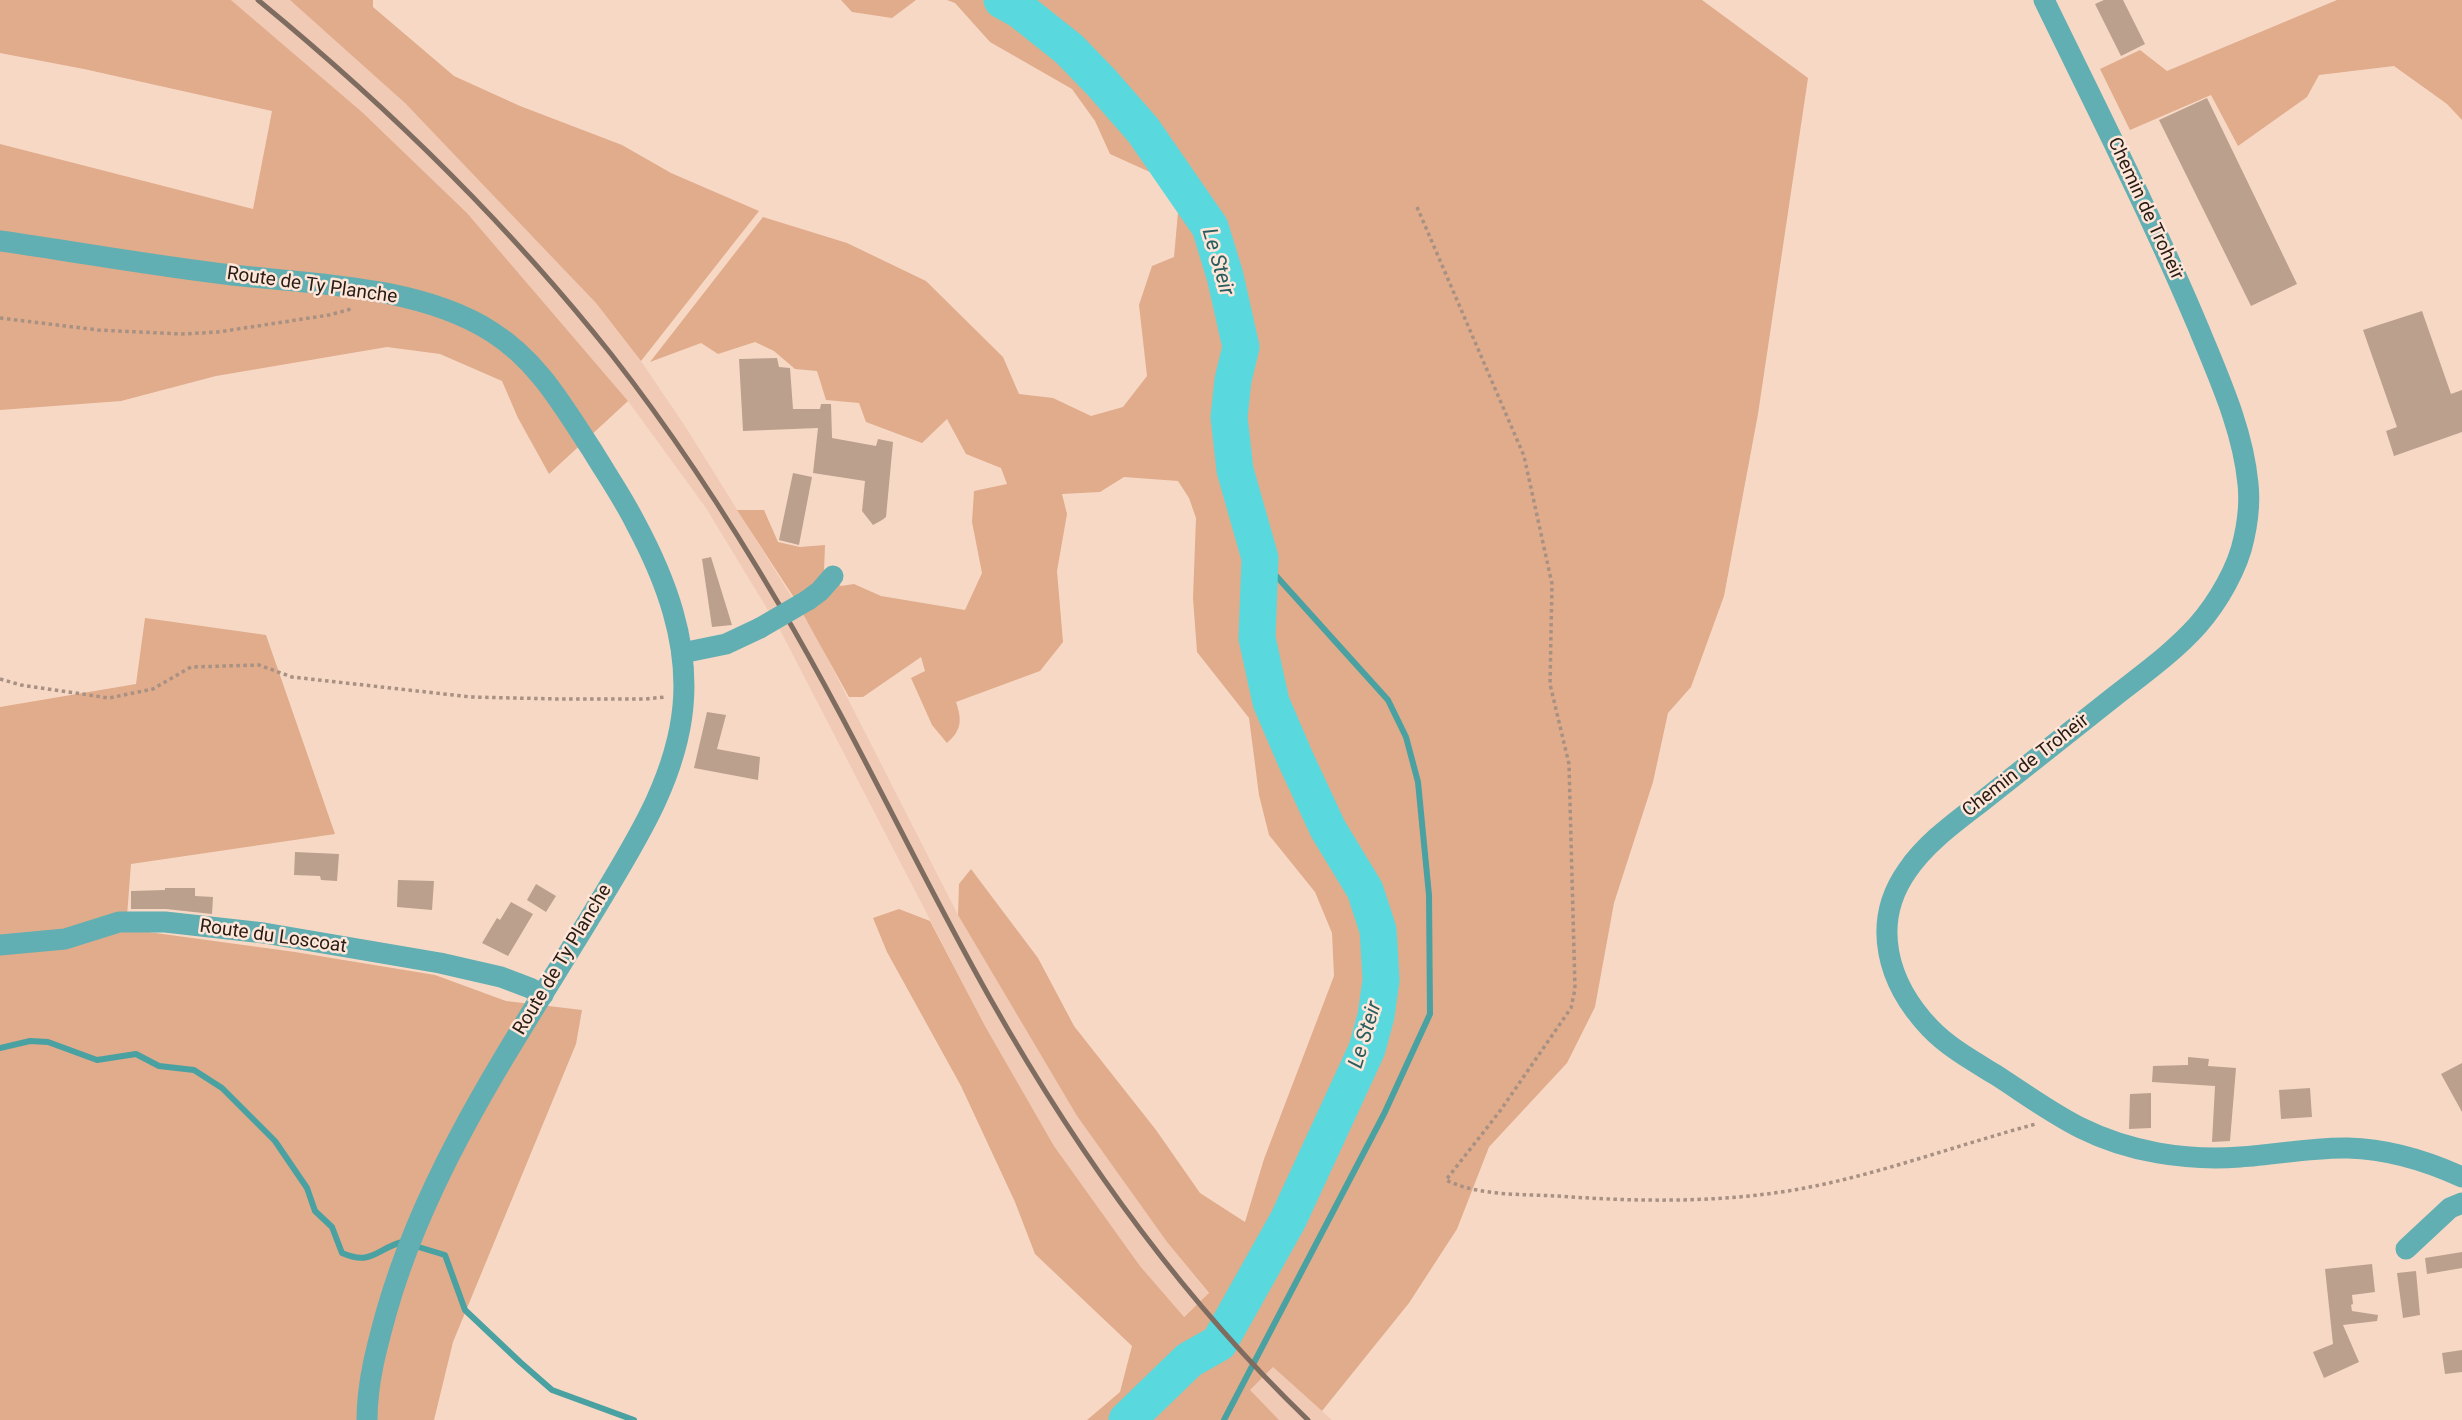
<!DOCTYPE html>
<html>
<head>
<meta charset="utf-8">
<style>
  body { margin:0 }
  canvas { display:block; background:#f6d8c5 }
</style>
</head>
<body>
<canvas width="2462" height="1420"></canvas>
<script>
const g = document.querySelector('canvas').getContext('2d');
g.lineJoin = 'round';
function fillPath(path, color) { g.fillStyle = color; g.fill(path, 'evenodd'); }
function strokePath(path, color, width, dash) { g.strokeStyle = color; g.lineWidth = width; g.lineCap = dash ? 'butt' : 'round'; g.setLineDash(dash || []); g.stroke(path); }
function label(font, color, halo, rows, align = 'center') {
  g.font = font + ' Roboto,sans-serif'; g.lineWidth = 5; g.setLineDash([]); g.textBaseline = 'middle'; g.strokeStyle = halo; g.fillStyle = color; for (const [text, x, y, turn = 0] of rows) {
    g.save(); g.translate(x, y); g.rotate((+turn || 0) * Math.PI / 180); g.textAlign = isNaN(turn) ? turn : align; if (halo) g.strokeText(text, 0, 0); g.fillText(text, 0, 0); g.restore();
  }
}
fillPath(new Path2D(`
  M231,0H290L306,12L405,103L545,248L596,303L641,361L685,426L816,636L958,915L1077,1116L1167,1242L1209,1294L1183,1317L1140,1266L1054,1146L985,1026L780,630L706,508L628,401L467,213L362,112Z
  M1273,1367L1332,1420H1279L1249,1390Z`), '#f0cab5');
fillPath(new Path2D(`
  M0,0H231L362,112L467,213L628,401L549,474L518,418L502,381L440,354L387,347L216,376L121,401L0,410V144L253,209L272,111L84,69L0,53Z
  M290,0H373V7L454,76L520,106L622,145L671,173L759,211L641,361L596,303L405,103Z
  M841,0H916L892,18L852,12Z
  M947,0H1702L1808,78L1758,414L1724,596L1691,687L1668,713L1653,782L1614,903L1595,1007L1567,1063L1489,1147L1457,1229L1409,1303L1322,1411L1273,1367L1250,1390L1279,1420H1087L1120,1392L1132,1346L1035,1254L1015,1202L961,1086L887,952L873,918L899,909L930,921L985,1026L1054,1146L1140,1266L1184,1317L1209,1293L1167,1242L1077,1116L958,915L959,884L971,869L1038,958L1074,1026L1156,1130L1200,1193L1245,1222L1264,1159L1334,976L1332,933L1315,892L1269,835L1259,795L1249,718L1197,652L1193,598L1196,518L1189,498L1178,481L1124,477L1100,492L1062,494L1067,514L1057,571L1063,642L1040,671L956,702C962,720 962,730 947,743L932,725L911,678L925,671L921,657L863,697H849L793,596L737,510H764L778,542L800,547L825,545L824,571L841,586L854,584L881,596L965,610L982,573L972,522L974,491L1007,484L1001,468L966,454L947,419L922,443L866,422L859,403L826,400L817,371L795,369L774,351L755,342L718,354L701,343L650,362L763,217L847,243L926,281L1003,357L1019,394L1053,398L1091,416L1123,407L1147,376L1139,305L1152,266L1174,257L1178,212L1152,173L1110,154L1095,121L1072,89L990,42L955,3Z
  M2337,0H2462V120L2447,104L2394,66L2319,75L2307,97L2238,146L2211,95L2130,130L2100,69L2140,50L2167,71Z
  M145,618L266,635L335,834L131,864L126,929L295,952L435,975L506,1001L582,1010L576,1044L453,1342L434,1420H0V707L136,684Z`), '#e1ac8b');
strokePath(new Path2D(`
  M0,1048L30,1041L48,1042L97,1060L136,1054L159,1066L194,1070L222,1088L275,1141L307,1188L315,1211L332,1227L342,1253C372,1266 376,1249 402,1242L445,1255L465,1310L520,1362L552,1390L634,1420
  M1224,1420L1384,1114L1430,1014L1429,895L1418,782L1406,737L1388,700L1260,558`), '#4aa1a1', 6);
strokePath(new Path2D(`
  M1002,0L1020,10L1069,49L1101,82L1143,130L1210,227L1225,276L1241,347L1233,380L1229,417L1235,470L1260,558L1257,638L1271,702L1295,758L1328,829L1365,890L1378,930L1379,945L1381,980L1376,1016L1367,1049L1288,1220L1219,1343L1189,1360L1127,1420`), '#59d9dd', 37);
fillPath(new Path2D(`
  M2104,0H2123L2145,44L2121,56L2095,4Z
  M2207,98L2297,284L2251,306L2159,120Z
  M2422,311L2451,394L2462,390V432L2394,456L2386,431L2397,427L2363,330Z
  M777,358L779,367L790,368L793,409H820L821,404H831L832,438L876,446L878,439L893,442L886,517L882,520L873,525L862,511L865,481L813,473L818,428L743,431L739,359Z
  M793,473L812,477L799,545L779,540Z
  M711,557L732,625L712,627L702,559Z
  M707,712L726,715L717,749L760,757L758,780L694,768Z
  M295,852L339,854L337,881L321,880L320,876L294,875Z
  M398,880L434,881L432,910L397,907Z
  M536,884L556,896L546,912L527,900Z
  M165,888H195V896L213,897L212,914L166,909H131V891L165,890Z
  M511,902L533,914L508,956L482,943L497,918L500,920Z
  M2188,1057L2209,1059L2208,1066L2236,1068L2230,1141L2212,1142L2215,1086L2152,1082L2153,1066L2188,1065Z
  M2462,1063V1112L2441,1074Z
  M2310,1088L2312,1117L2281,1119L2279,1090Z
  M2151,1093V1128L2129,1129L2130,1094Z
  M2462,1252V1268L2427,1274L2425,1258Z
  M2372,1264L2375,1292L2352,1295L2353,1304L2351,1305L2352,1311L2378,1315L2377,1321L2343,1325L2359,1362L2324,1378L2313,1352L2333,1344L2325,1269Z
  M2416,1271L2420,1315L2403,1318L2397,1273Z
  M2462,1350V1372L2445,1374L2442,1353Z`), '#bca08e');
strokePath(new Path2D(`
  M1417,207L1524,456L1552,584L1550,684L1569,764L1575,989L1571,1008L1500,1111L1446,1180C1478,1196 1521,1194 1556,1196C1629,1201 1701,1203 1774,1193C1863,1181 1949,1147 2036,1124
  M0,318L98,330L182,334L218,332L329,315L351,309
  M0,679L21,685L109,698L153,689L191,667L259,665L292,677L471,697L558,699H645L665,697`), '#a89183', 3.5, [3.5, 3.5]);
strokePath(new Path2D(`
  M2044,0C2097,109 2152,217 2199,329C2219,378 2243,430 2248,484C2250,502 2248,520 2244,538C2238,568 2218,602 2198,625C2174,652 2143,674 2115,696C2070,732 2025,767 1980,803C1954,823 1925,844 1907,871C1870,924 1888,984 1930,1028C1948,1047 1973,1061 1996,1075C2024,1093 2051,1113 2081,1128C2129,1152 2186,1161 2240,1157C2276,1155 2312,1147 2348,1148C2387,1149 2427,1161 2462,1177
  M808,600L820,591L833,576
  M682,653L726,644L760,628
  M0,945L65,939L119,922H165L264,933L440,963L501,977L530,988L543,995
  M2406,1249L2450,1208L2462,1203`), '#61afb2', 21);
strokePath(new Path2D(`
  M0,241C77,252 154,266 232,275C314,284 421,286 492,332C538,361 563,406 592,450C607,475 623,498 636,524C666,580 689,642 683,706C676,782 632,847 594,911C516,1040 429,1164 387,1310C377,1346 367,1382 367,1420`), '#61afb2', 21);
strokePath(new Path2D(`
  M258,0C387,106 507,223 611,354C673,433 729,519 780,606C856,735 918,871 991,1000C1078,1154 1180,1297 1308,1420`), '#7f6c60', 5);
strokePath(new Path2D(`
  M760,628L808,600`), '#61afb2', 21);
label('19px', '#281d16', '#ffe6d8', [
  ["Chemin de Troheïr",2145,209,65],
  ["Route de Ty Planche",312,286,8],
  ["Chemin de Troheïr",2026,766,-38],
  ["Route du Loscoat",273,937,8],
  ["Route de Ty Planche",563,960,-59]
]);
label('italic 21px', '#275d5f', '#ffe6d8', [
  ["Le Steir",1217,262,74],
  ["Le Steir",1366,1035,-73]
]);
</script>
</body>
</html>
